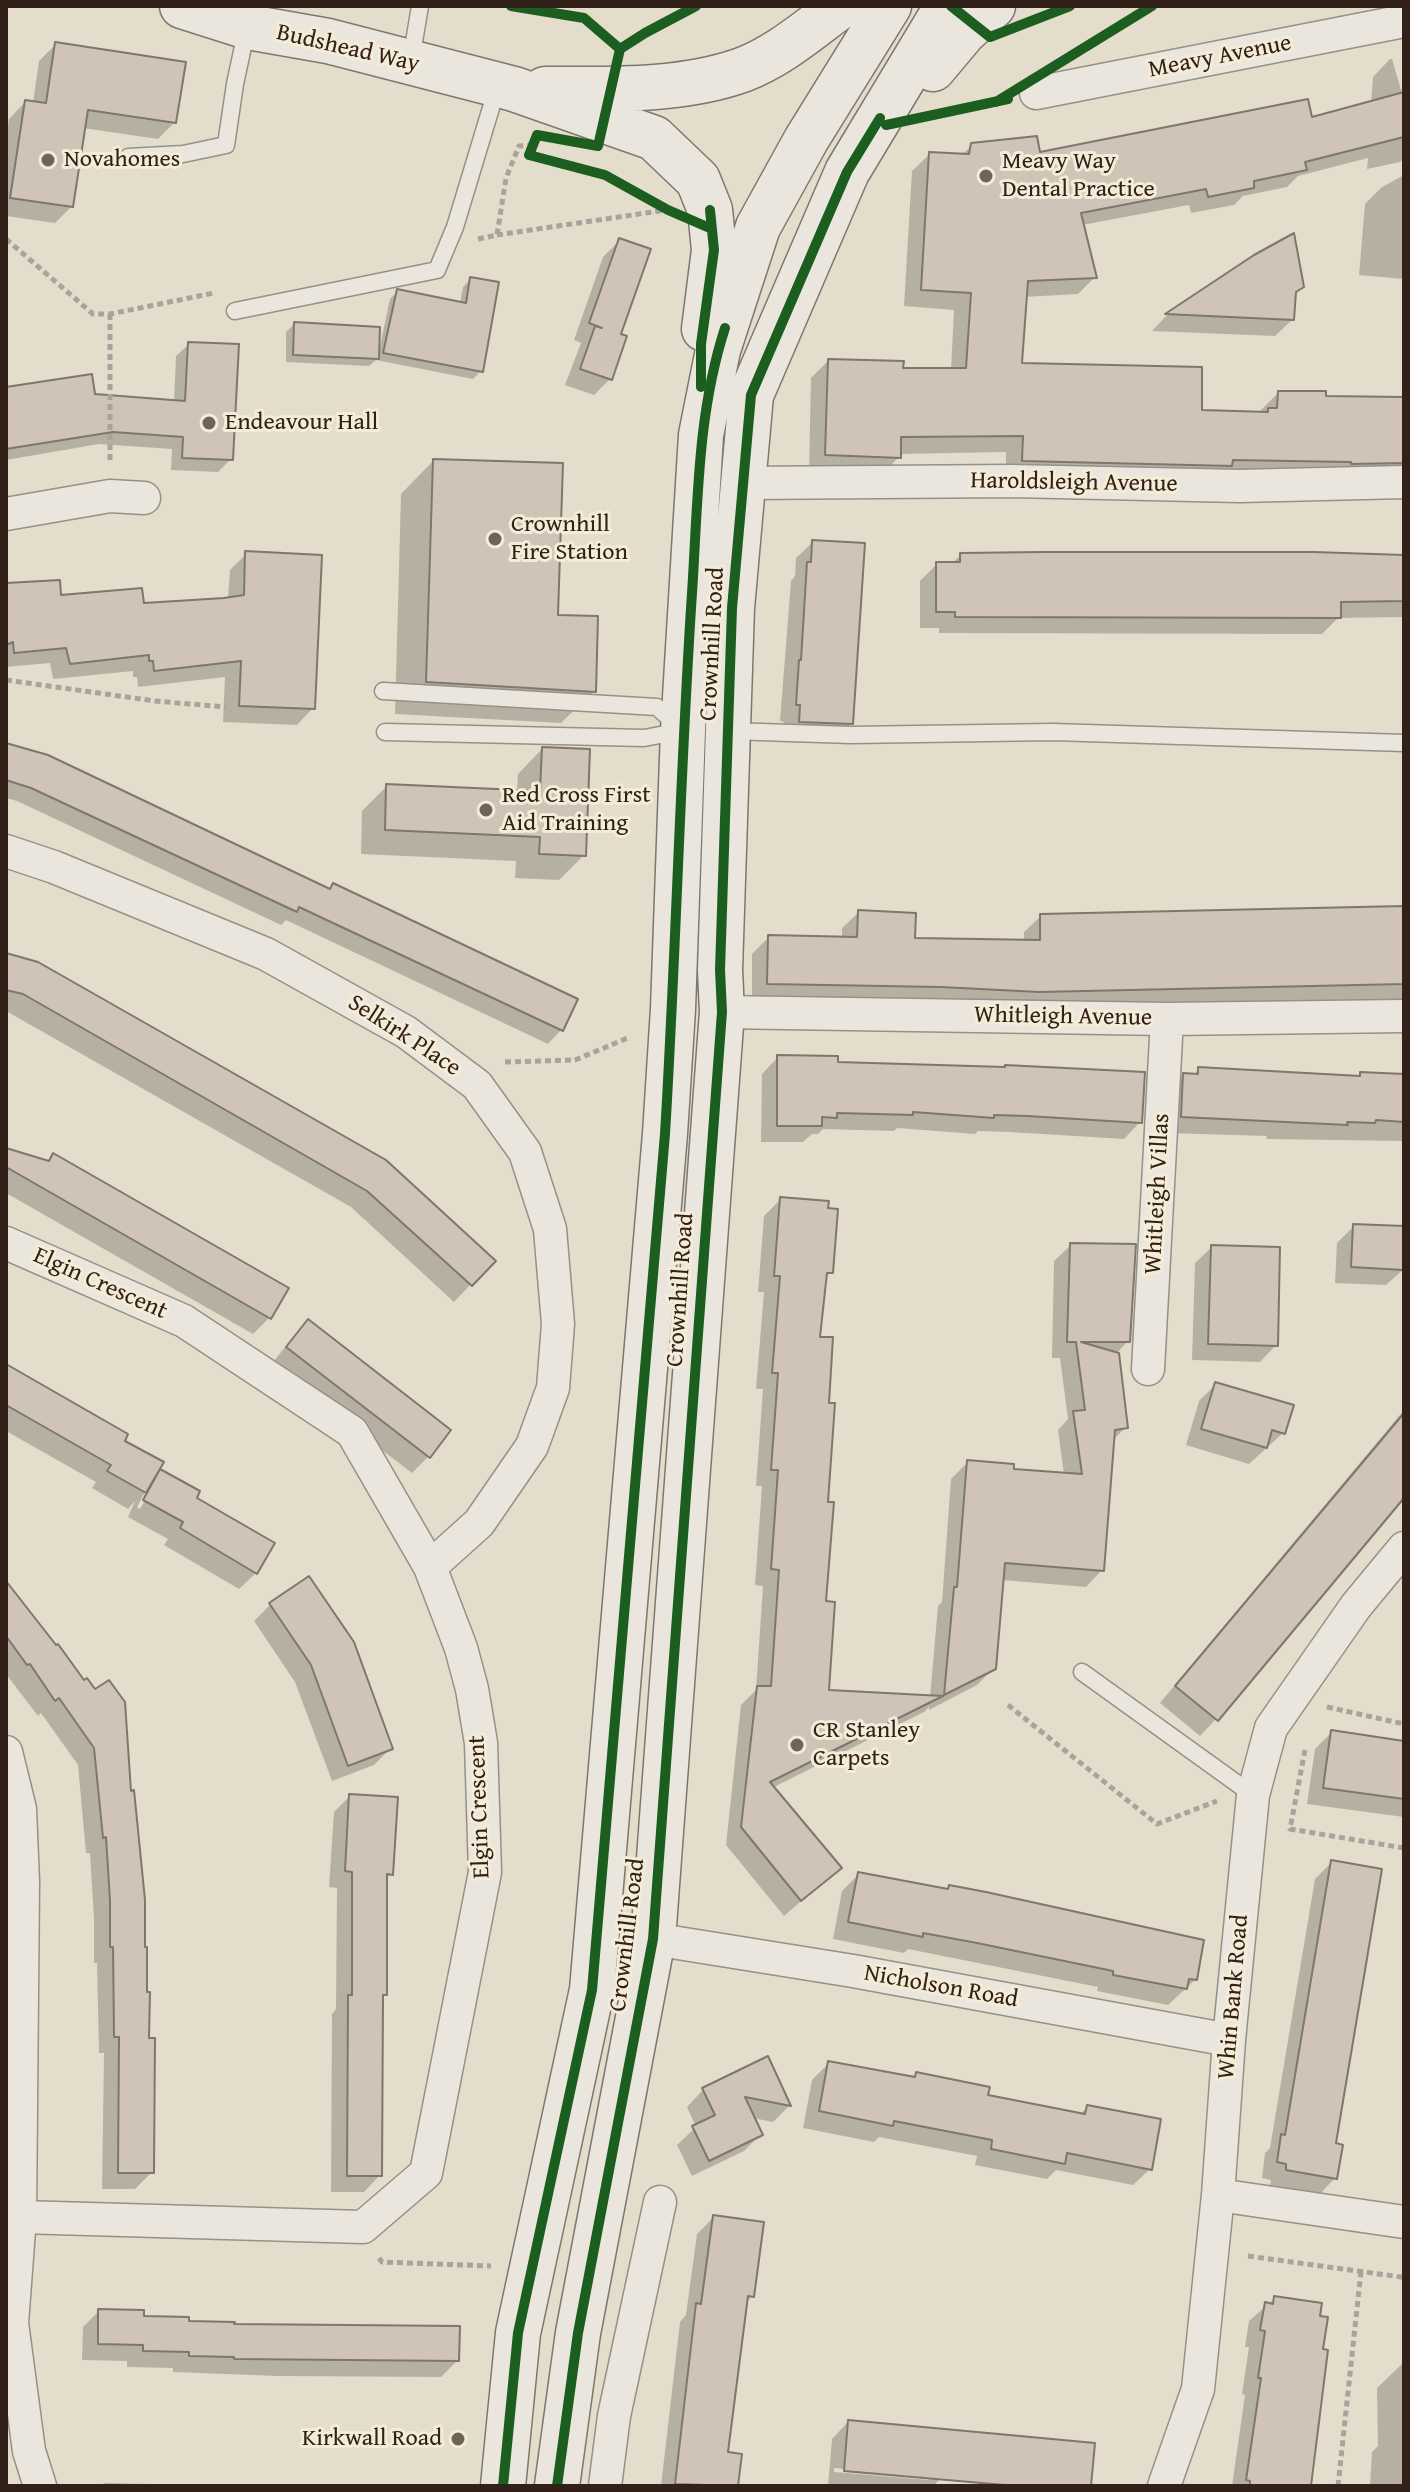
<!DOCTYPE html>
<html>
<head>
<meta charset="utf-8">
<style>
  body { margin:0 }
  #map { position:relative; width:1410px; height:2492px; overflow:hidden; background:#e4ddcc; font-family:"Gentium Book Plus",serif }
  canvas { display:block }
  .frame { position:absolute; inset:0; border:8px solid #312119; pointer-events:none }
</style>
</head>
<body>
<div id="map">
<canvas width="1410" height="2492"></canvas>
<div class="frame"></div>
</div>
<script>
const g = document.querySelector('canvas').getContext('2d');
g.lineJoin = 'round';
function fillPath(path, color) { g.fillStyle = color; g.fill(path, 'evenodd'); }
function strokePath(path, color, width, dash) { g.strokeStyle = color; g.lineWidth = width; g.lineCap = dash ? 'butt' : 'round'; g.setLineDash(dash || []); g.stroke(path); }
function label(font, color, halo, rows, align = 'center') {
  g.font = font + ' "Gentium Book Plus",serif'; g.lineWidth = 6; g.setLineDash([]); g.textBaseline = 'middle'; g.strokeStyle = halo; g.fillStyle = color; for (const [text, x, y, turn = 0] of rows) {
    g.save(); g.translate(x, y); g.rotate((+turn || 0) * Math.PI / 180); g.textAlign = isNaN(turn) ? turn : align; if (halo) g.strokeText(text, 0, 0); g.fillText(text, 0, 0); g.restore();
  }
}
fillPath(new Path2D(`
  M55,45L175,122L158,139L83,128L72,206L55,223L6,216V137L9,119L25,102L33,103L39,61Z
  M1390,59H1392L1404,100V158L1400,162L1367,169L1368,158L1298,176L1287,187L1243,196L1234,205L1191,213L1189,205L1082,225L1095,277L1078,294L1024,297L1019,365L1200,412L1261,414V410L1278,393L1324,398L1404,399V479L1006,477V452L899,454V457L882,474L809,472L811,378L828,361L901,370H951L954,310L904,306L912,171L930,154L961,156L972,145L1038,154L1310,120L1371,103L1373,77Z
  M1404,175V279L1359,275L1365,204L1382,187Z
  M619,241L618,336L610,379L594,395L565,385L581,343L574,340L603,257Z
  M1255,257L1302,286L1294,294L1292,320L1275,336L1152,331L1166,316Z
  M471,279L481,371L473,379L376,360L369,366L286,362V332L294,324L380,346L390,299L398,291L460,304L463,287Z
  M189,344L231,459L218,472L171,470L172,449L99,444L6,460V389L174,402L176,356Z
  M433,461L556,617L594,691L561,723L395,714L401,494Z
  M813,542L851,723L834,740L784,738V722L780,721L791,581L795,576L796,558Z
  M246,554L313,708L297,725L223,722L225,677L138,687L137,677H133V671L53,679L50,663L6,667V587L59,597L142,605L228,599L230,570Z
  M961,555L1404,556V617L1338,618L1322,634L939,633V628H920V581L937,564H951Z
  M6,745L561,1030L548,1044L286,920L281,925L17,801L6,798Z
  M542,749L584,855L559,880L515,878L516,861L361,854L362,811L387,786L517,792L518,774Z
  M1404,908V1000L1022,1008L752,1000V954L769,937L842,938V928L859,912L913,940L1024,942V932L1041,916Z
  M6,955L493,1261L454,1302L351,1207L6,1011Z
  M778,1057L836,1064L1140,1122L1124,1139L1009,1132L978,1131L975,1134L897,1128L894,1131L823,1129L818,1134H812L803,1142H761L762,1074Z
  M1199,1069L1358,1077L1361,1074L1404,1076V1141L1266,1139L1267,1136L1165,1133L1167,1092L1184,1075L1192,1076Z
  M6,1150L47,1162L53,1156L269,1318L253,1334L6,1193Z
  M781,1199L831,1272L824,1278L818,1338L826,1504L824,1603L827,1692L930,1697L938,1606L942,1602L951,1479L968,1462L1011,1471L1064,1475L1058,1430L1068,1419L1060,1358H1052L1054,1261L1071,1245L1128,1341L1117,1353L1126,1427L1112,1441L1102,1570L1086,1587L1002,1580L994,1668L977,1685L929,1710V1707L924,1712L772,1788L839,1868L784,1916L726,1845L741,1705L756,1690L763,1586L755,1585L762,1486H756L763,1389H756L764,1292H758L764,1216Z
  M1354,1226L1404,1228V1269L1386,1285L1335,1283L1337,1243Z
  M1212,1247L1276,1345L1260,1362L1192,1360L1195,1263Z
  M308,1322L428,1457L412,1473L271,1365L292,1338Z
  M6,1367L122,1442L158,1470L198,1492L194,1498L256,1573L239,1589L164,1545L168,1539L128,1517L135,1501L128,1509L92,1488L96,1482L6,1431ZM147,1488H152L140,1509L137,1507Z
  M1216,1384L1283,1433L1249,1464L1186,1445L1199,1401Z
  M1404,1410V1493L1216,1719L1200,1736L1160,1703Z
  M309,1579L391,1748L374,1765L332,1781L295,1682L254,1621L270,1605Z
  M6,1585L84,1683L87,1681L152,2172L135,2189H102L104,2053H99L97,1963H94V1919L90,1853H86L78,1765L41,1713L38,1716L6,1674Z
  M1332,1732L1404,1743V1817L1307,1804L1315,1749Z
  M350,1796L391,1874L385,1879V1995L381,1999L380,2175L364,2192H331L332,2014L336,2009L337,1888L329,1887L334,1812Z
  M1332,1862L1335,2178L1319,2195L1270,2186L1271,2180L1262,2178L1265,2153L1270,2148L1315,1879Z
  M859,1874L1195,1980L1168,2005L1097,1991L1098,1987L908,1949L904,1953L833,1939L842,1891Z
  M767,2059L789,2106L773,2122L753,2118L761,2134L744,2151L692,2176L677,2145L696,2127L687,2107L703,2090Z
  M829,2063L912,2079L916,2074L986,2097L1079,2115L1088,2107L1150,2169L1133,2185L1056,2170L1047,2179L975,2165L977,2156L879,2137L874,2142L803,2128L812,2080Z
  M714,2217L752,2296L746,2302L726,2454L739,2456L736,2486H661L680,2322L686,2315L697,2234Z
  M1275,2298L1309,2486H1232L1245,2395L1242,2394L1249,2347H1245L1249,2321Z
  M99,2311L142,2318L232,2326L458,2360L441,2377L278,2376L173,2372V2368L127,2367V2361L82,2360L83,2327Z
  M1404,2362V2486H1370L1372,2452L1378,2446L1377,2388Z
  M848,2422L941,2478L933,2486H828L832,2439ZM834,2468L929,2476V2480L834,2472Z
  M981,2454L1089,2486H979Z
  M104,2483L191,2485V2486H102Z`), '#0003');
const building = new Path2D(`
  M55,42L186,62L176,123L88,110L73,207L10,198L25,100L46,103Z
  M1404,92V137L1305,162L1307,170L1254,181V188L1208,197L1206,189L1081,213L1097,278L1028,281L1022,363L1202,367V410L1268,412V408H1277L1278,391H1326V396L1404,397V463L1351,464V462L1233,460L1232,466L1022,461L1023,436L901,437V458L825,455L828,359L904,361L903,368H966L971,293L921,290L929,152L969,154L971,143L1037,136L1040,152L1308,99L1312,117Z
  M1294,233L1304,287L1296,292L1294,320L1165,314L1254,255Z
  M619,238L651,249L621,334L627,336L612,380L580,369L595,326L602,328L589,323Z
  M470,277L499,282L483,372L383,353L397,289L466,303Z
  M294,322L380,327L379,359L293,355Z
  M188,342L239,344L233,460L182,458L183,437L113,432L6,449V387L92,374L95,394L185,401Z
  M433,459L563,463L558,615L598,616L596,692L426,682Z
  M812,540L865,543L853,724L799,722L800,705H796L799,660H801L807,562H811Z
  M245,551L322,555L315,709L239,706L241,661L154,671L153,661H149V655L70,664L66,648L14,653L13,642L6,645V583L60,580L61,595L142,588L144,603L224,598L244,595Z
  M1041,552H1314L1404,555V601L1341,602V618L955,617V612H936V562H960V553Z
  M6,743L48,755L330,889L333,883L578,999L563,1031L299,907L297,912L31,788L6,780Z
  M542,747L590,749L586,856L539,854L540,837L385,830L386,784L540,791Z
  M1404,906V984L1039,992L941,987L767,984L768,935L857,937L858,910L916,913L915,938L1040,940V914Z
  M6,953L38,962L386,1160L496,1261L472,1286L367,1191L23,994L6,990Z
  M777,1055L838,1056V1062L1005,1067V1065L1145,1072L1142,1123L1027,1116L994,1115V1118L913,1112V1115L837,1113V1118L822,1117V1126H777Z
  M1198,1067L1360,1076V1072L1404,1074V1122L1376,1120L1375,1123L1347,1122L1348,1125L1181,1117L1183,1073L1198,1074Z
  M6,1148L49,1161L53,1153L289,1288L271,1319L6,1167Z
  M780,1197L829,1201L828,1208L838,1209L833,1273H827L820,1337H833L829,1403H835L828,1502H834L826,1601L835,1602L829,1690L943,1696L770,1782L842,1868L801,1901L741,1827L757,1686H771L779,1570L771,1569L778,1470H771L778,1373H772L780,1276H774Z
  M1353,1224L1404,1226V1270L1351,1267Z
  M1070,1243L1136,1244L1130,1342H1081L1119,1353L1128,1428L1115,1430L1104,1571L1005,1563L996,1669L944,1695L954,1587H957L967,1460L1014,1464V1469L1082,1474L1073,1411L1085,1410L1076,1342H1067Z
  M1211,1245L1280,1247L1278,1346L1208,1344Z
  M308,1319L451,1430L430,1458L286,1347Z
  M6,1364L128,1434L125,1441L164,1462L146,1493L107,1471L111,1465L6,1405Z
  M1215,1382L1294,1405L1285,1434L1272,1430L1267,1448L1201,1429Z
  M1404,1413V1498L1218,1721L1175,1686Z
  M160,1469L200,1491L197,1498L275,1543L257,1574L180,1528L183,1522L143,1500Z
  M309,1576L354,1642L393,1749L348,1766L311,1665L269,1603Z
  M6,1581L56,1645L58,1644L84,1680L87,1678L95,1689L109,1680L125,1702L131,1791L134,1790L145,1900V1947H147V1992H150L149,2038H155L154,2173H118L119,2037H114L113,1947H110V1901L106,1837L103,1838L94,1748L59,1698L55,1701L30,1664L27,1665L6,1636Z
  M1331,1730L1404,1741V1799L1323,1788Z
  M349,1794L398,1797L393,1875L387,1874V1995H383L382,2176H347L348,1995H352V1872L345,1871Z
  M1331,1860L1382,1869L1336,2143L1343,2145L1337,2179L1286,2170V2164L1277,2162L1281,2134L1285,2135Z
  M858,1872L948,1889L949,1885L986,1892L1204,1940L1197,1980L1189,1979L1187,1989L1113,1975V1971L977,1943L923,1933V1937L848,1922Z
  M768,2056L791,2106L745,2097L763,2135L709,2161L692,2126L715,2115L702,2088Z
  M828,2061L915,2077L916,2072L990,2087L988,2095L1085,2114L1087,2105L1161,2119L1152,2170L1067,2153L1065,2164L991,2149L992,2140L894,2121L893,2126L819,2111Z
  M713,2215L764,2222L754,2297L748,2296L728,2452L742,2454L738,2486L675,2484L696,2303L701,2304Z
  M1274,2296L1322,2303L1320,2316L1328,2317L1323,2349L1328,2350L1311,2486H1250V2481L1246,2480L1261,2378H1258L1265,2331L1260,2330L1265,2302L1273,2304Z
  M98,2309L144,2310V2316L189,2317V2321L235,2322L234,2324L460,2326L459,2361L234,2359V2357L189,2356V2352L143,2351V2345L98,2344Z
  M848,2420L1095,2443L1091,2486H1016L844,2471Z`);
fillPath(building, '#d0c3b7');
strokePath(building, '#7d776e', 2);
const lane = new Path2D(`
  M411,60L420,6
  M128,157L183,154L226,145L235,84L247,28
  M235,311L437,270L455,227L497,88
  M383,691L657,707L679,727
  M730,731L851,735L1053,732L1404,743
  M385,732L644,738L681,731
  M1082,1672L1253,1795`);
const street = new Path2D(`
  M1036,93L1404,21
  M744,483L1012,481L1240,486L1404,482
  M6,514L110,496L144,498
  M6,851L54,867L266,954L406,1032L477,1085L525,1152L550,1229L558,1324L553,1388L532,1446L479,1523L430,1567
  M722,1012L1167,1019L1404,1016
  M6,1243L184,1321L352,1432L430,1567L461,1648L472,1689L481,1743L485,1872L426,2173L363,2227L20,2217
  M1148,1369L1167,1019
  M6,1752L20,1809L23,1882L20,2217L12,2323L29,2451L40,2486
  M653,1939L853,1971L1229,2040
  M1218,2195L1404,2222
  M605,2486L614,2416L660,2202
  M1164,2486L1198,2389L1218,2195L1229,2040L1253,1795L1271,1728L1356,1606L1404,1548`);
const secondary = new Path2D(`
  M182,6L248,27L328,41L514,89L654,138L698,180L710,210L714,250L704,329
  M933,69L964,32L993,6
  M545,89C609,89 680,92 742,70C779,56 810,29 841,6
  M503,2486L518,2333L592,1990L665,1134L673,1009L683,730L701,435L718,350L758,227L806,140L889,6
  M557,2486L578,2333L653,1939L722,1012L720,970L732,608L751,395L847,172L947,6`);
strokePath(lane, '#969086', 19);
strokePath(street, '#969086', 35);
strokePath(secondary, '#7d776e', 47);
strokePath(new Path2D(`
  M497,235L666,210
  M6,239L93,314H110L214,293
  M478,239L497,235L506,178L519,146L534,145
  M110,314V461
  M6,680L155,701L226,707
  M505,1062L575,1060L630,1037
  M1008,1705L1157,1824L1217,1801
  M1327,1707L1404,1724
  M1305,1750L1290,1829L1404,1848
  M1248,2256L1401,2277L1404,2279
  M379,2258L382,2262L491,2266
  M1338,2486L1361,2271`), '#a8a49c', 5, [6, 4]);
strokePath(lane, '#eae6de', 16);
strokePath(street, '#eae6de', 32);
strokePath(secondary, '#eae6de', 44);
strokePath(new Path2D(`
  M511,6L584,18L620,49
  M696,6L645,33L620,49L598,146L537,135L529,155L605,175L668,210L712,229
  M951,6L990,37L1070,6
  M996,102L1152,6
  M886,125L1008,99
  M701,387V344L714,250L710,210
  M503,2486L518,2333L592,1990L665,1134C676,953 680,773 692,593C698,504 697,414 725,328
  M557,2486L578,2333L653,1939L722,1012L720,970L732,608L751,395L847,172L880,118`), '#1b5e20', 10);
for (const [x, y, r, color] of [
  [48,160,8,"#706358"],
  [986,176,8,"#706358"],
  [209,423,8,"#706358"],
  [495,539,8,"#706358"],
  [486,810,8,"#706358"],
  [797,1745,8,"#706358"],
  [458,2439,8,"#706358"]
]) { const dot = new Path2D(); dot.arc(x, y, r, 0, 2 * Math.PI); g.fillStyle = color; g.fill(dot); strokePath(dot, '#f5ecd7', 3); }
label('24px', '#312119', '#f5ecd7', [
  ["Budshead Way",348,49,13],
  ["Meavy Avenue",1220,57,-11],
  ["Haroldsleigh Avenue",1074,483,1],
  ["Crownhill Road",713,644,-87],
  ["Whitleigh Avenue",1063,1017,1],
  ["Selkirk Place",404,1036,33],
  ["Whitleigh Villas",1158,1194,-87],
  ["Elgin Crescent",100,1284,24],
  ["Crownhill Road",681,1290,-86],
  ["Elgin Crescent",480,1807,-92],
  ["Crownhill Road",628,1935,-83],
  ["Nicholson Road",941,1987,10],
  ["Whin Bank Road",1234,1997,-85]
]);
label('24px', '#312119', '#f5ecd7', [
  ["Novahomes",64,160],
  ["Meavy Way",1002,162],
  ["Dental Practice",1002,190],
  ["Endeavour Hall",225,423],
  ["Crownhill",511,525],
  ["Fire Station",511,553],
  ["Red Cross First",502,796],
  ["Aid Training",502,824],
  ["CR Stanley",813,1731],
  ["Carpets",813,1759],
  ["Kirkwall Road",442,2439,"right"]
], 'left');
</script>
</body>
</html>
